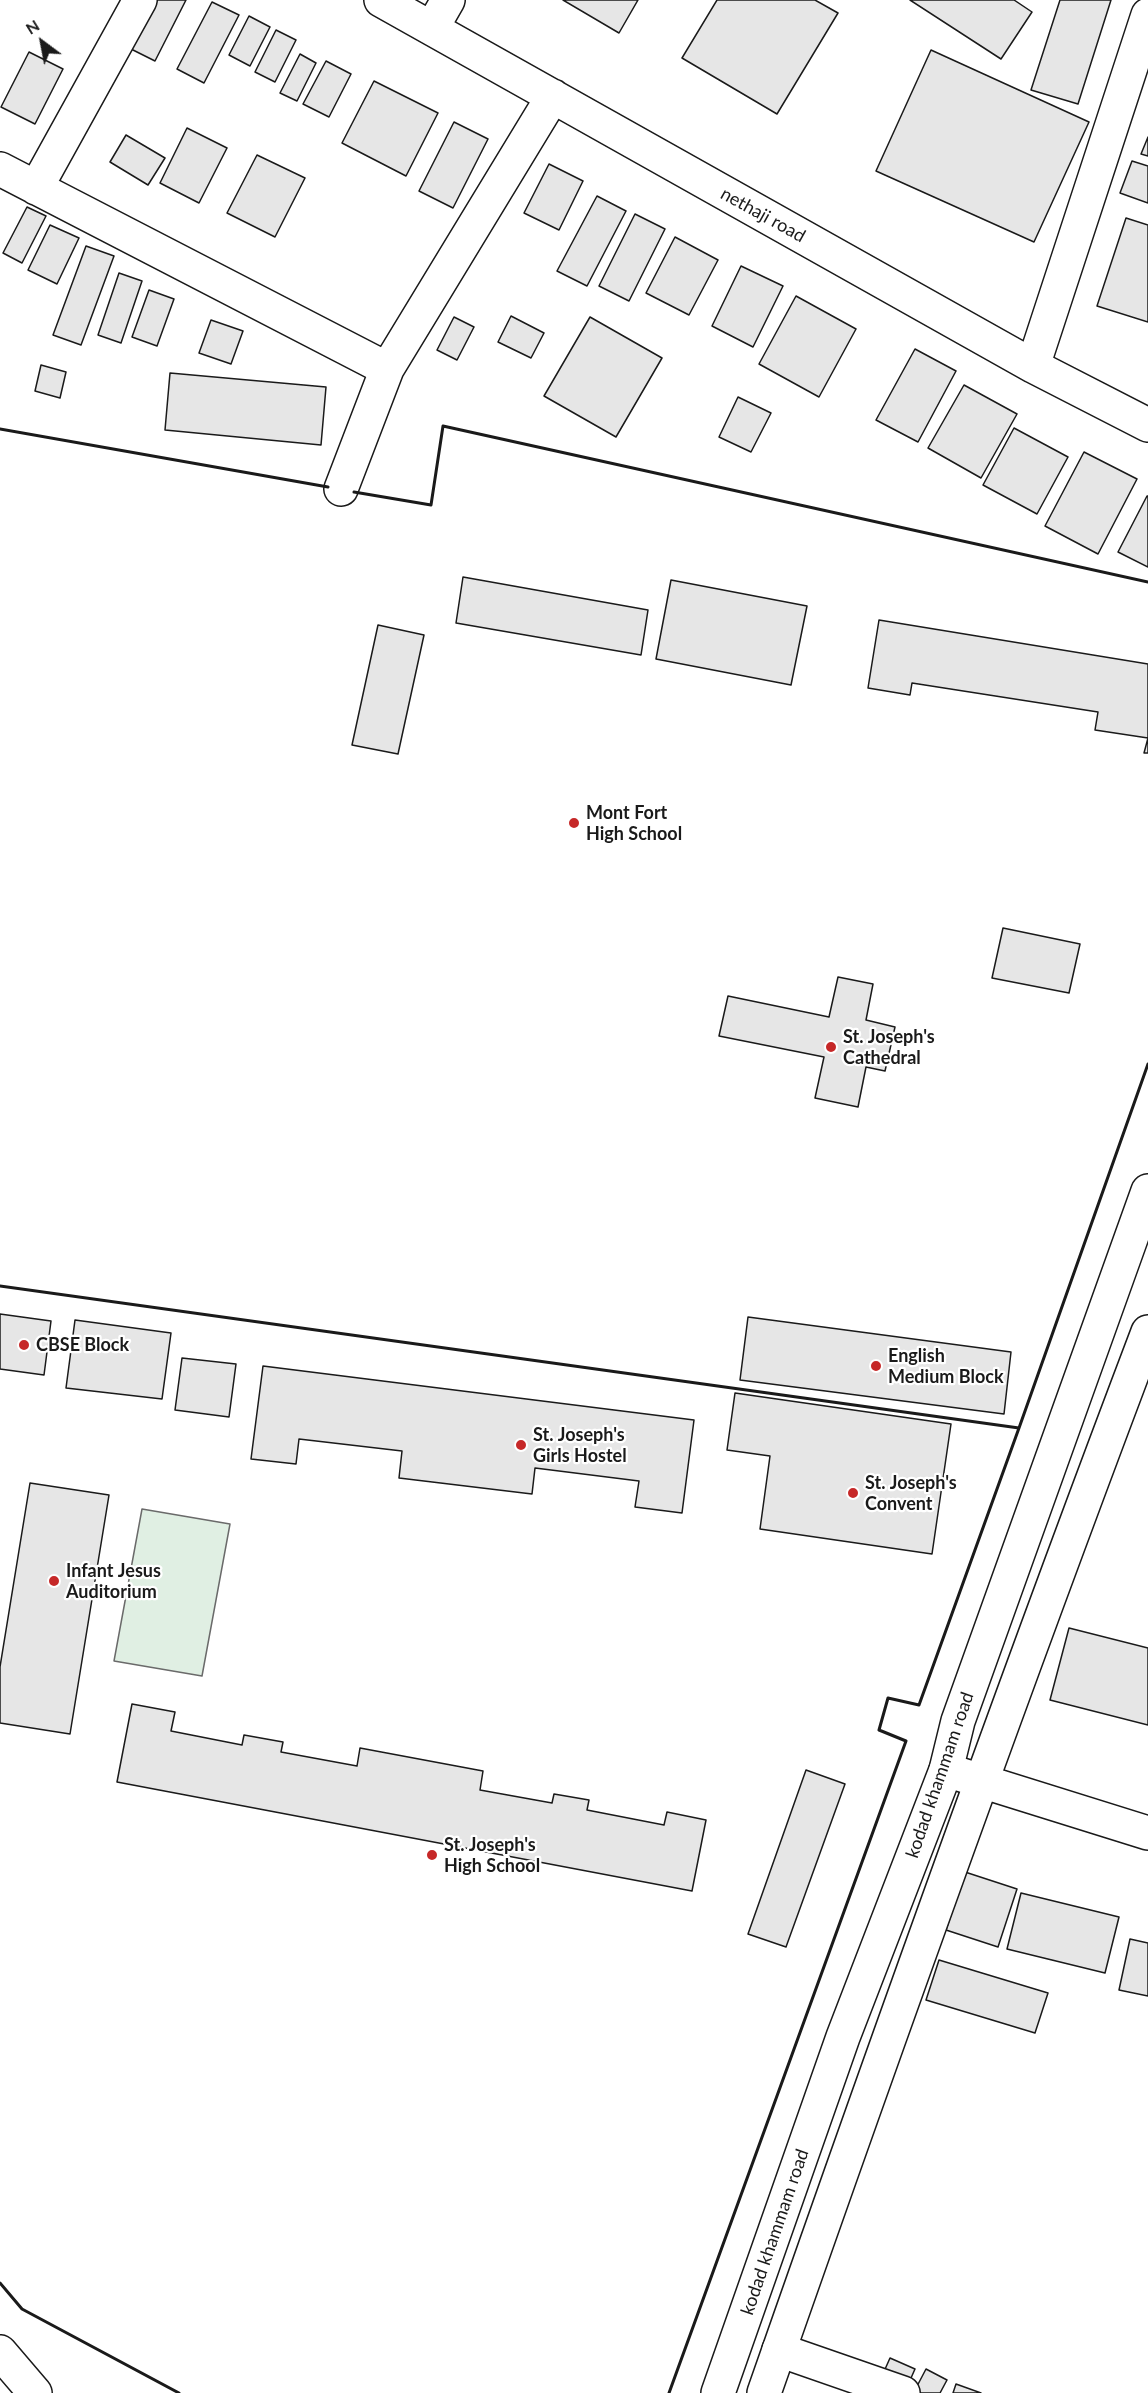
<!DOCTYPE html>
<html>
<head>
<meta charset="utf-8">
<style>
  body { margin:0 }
  #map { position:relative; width:1148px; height:2393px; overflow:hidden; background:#fff; font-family:Lato,sans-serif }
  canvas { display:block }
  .north { position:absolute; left:12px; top:12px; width:60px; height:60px; -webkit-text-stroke:4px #fff; paint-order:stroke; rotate:328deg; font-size:16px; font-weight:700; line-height:24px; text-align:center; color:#1a1a1a }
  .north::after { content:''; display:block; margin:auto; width:21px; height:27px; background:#1a1a1a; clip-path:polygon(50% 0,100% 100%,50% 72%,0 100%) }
</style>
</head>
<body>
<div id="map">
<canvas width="1148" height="2393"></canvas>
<div class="north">N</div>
</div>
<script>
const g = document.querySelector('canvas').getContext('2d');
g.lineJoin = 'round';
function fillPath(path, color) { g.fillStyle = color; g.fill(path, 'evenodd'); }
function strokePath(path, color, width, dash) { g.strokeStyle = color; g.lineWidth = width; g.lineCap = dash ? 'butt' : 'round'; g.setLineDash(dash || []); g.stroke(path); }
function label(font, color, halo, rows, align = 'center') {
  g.font = font + ' Lato,sans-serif'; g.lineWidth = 4.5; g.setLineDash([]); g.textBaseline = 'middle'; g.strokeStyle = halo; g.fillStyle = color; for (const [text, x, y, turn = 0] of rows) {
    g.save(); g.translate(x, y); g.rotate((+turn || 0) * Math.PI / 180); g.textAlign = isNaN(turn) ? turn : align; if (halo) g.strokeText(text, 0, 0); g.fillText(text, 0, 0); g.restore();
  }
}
const green = new Path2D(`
  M142,1509L230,1524L202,1676L114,1661Z`);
fillPath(green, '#e0efe3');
strokePath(green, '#6a6a6a', 1.5);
const building = new Path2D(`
  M146,0H186L155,61L123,45Z
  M563,0H638L619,33Z
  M717,0H815L838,13L777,114L682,58Z
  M910,0H1014L1032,12L1001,59Z
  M1060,0H1111L1078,104L1031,90Z
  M212,2L239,15L204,83L177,69Z
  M249,16L270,27L250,66L229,55Z
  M276,30L296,40L275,82L255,72Z
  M931,50L1089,122L1034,242L876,171Z
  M29,52L63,69L35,124L1,107Z
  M300,54L316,63L297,101L280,93Z
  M326,61L351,74L329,117L303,104Z
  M374,81L438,113L406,176L342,143Z
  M454,122L488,139L453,208L419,191Z
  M187,128L227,148L199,203L160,183Z
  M126,135L165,158L148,185L110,162Z
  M1148,137V156L1141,154Z
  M257,155L305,178L275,237L227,213Z
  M1132,161L1148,166V203L1120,193Z
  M549,164L583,181L559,230L524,213Z
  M597,196L626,211L587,286L557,271Z
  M27,207L46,216L22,263L3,253Z
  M635,214L665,229L629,301L599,286Z
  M1126,218L1148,225V322L1097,306Z
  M50,225L79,238L57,284L28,270Z
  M675,237L718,260L689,315L646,293Z
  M86,246L114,256L81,345L53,335Z
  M741,266L783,286L753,347L712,326Z
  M119,273L142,281L121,343L98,335Z
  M149,290L174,299L157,346L132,337Z
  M796,296L856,329L819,397L759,364Z
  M511,316L544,333L531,358L498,342Z
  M454,317L474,327L457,360L437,350Z
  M590,317L662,358L616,437L544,396Z
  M211,320L243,331L231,364L199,353Z
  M915,349L956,371L918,442L876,420Z
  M41,365L66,372L60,398L35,391Z
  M170,373L326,387L321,445L165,430Z
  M964,385L1017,414L981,478L928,448Z
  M738,397L771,413L751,452L719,437Z
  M1014,428L1068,457L1037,514L983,485Z
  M1084,452L1137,479L1098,554L1045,526Z
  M1147,496H1148V567L1118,552Z
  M463,577L648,610L641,655L456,623Z
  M671,580L807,606L791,685L656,659Z
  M879,620L1148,664V753H1144L1148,738L1095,730L1098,712L912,683L910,695L868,688Z
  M378,625L424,635L398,754L352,745Z
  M1003,928L1080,944L1069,993L992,978Z
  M838,977L873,984L866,1020L895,1027L885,1071L866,1067L858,1107L815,1098L824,1057L719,1036L728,996L829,1017Z
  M0,1314L51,1321L44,1375L0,1369Z
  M748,1317L1011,1352L1004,1414L740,1380Z
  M75,1320L171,1333L162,1399L66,1388Z
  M182,1358L236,1364L229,1417L175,1410Z
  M263,1366L694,1420L682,1513L635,1507L639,1481L535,1468L532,1494L399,1478L402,1451L299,1439L296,1464L251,1459Z
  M735,1393L951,1424L932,1554L760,1529L770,1456L727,1450Z
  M30,1483L109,1495L70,1734L0,1723V1667Z
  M1069,1628L1148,1648V1725L1050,1700Z
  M132,1704L175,1712L171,1731L242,1745L244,1735L283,1742L281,1752L357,1766L360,1748L483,1771L480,1790L552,1803L554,1794L589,1800L587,1810L664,1825L667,1812L706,1820L692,1891L117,1782Z
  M806,1770L845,1784L786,1947L748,1934Z
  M965,1872L1017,1889L998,1947L946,1930Z
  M1021,1893L1119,1917L1105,1973L1007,1949Z
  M1130,1939L1148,1943V1996L1119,1990Z
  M939,1960L1048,1993L1035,2033L926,2000Z
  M890,2358L915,2369L907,2387L882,2376Z
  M926,2369L947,2380L940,2393H921L915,2390Z
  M956,2384L981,2393H953Z`);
fillPath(building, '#e6e6e6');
strokePath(building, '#1a1a1a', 1.5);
const minor = new Path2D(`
  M381,0L1033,366L1148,425
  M432,28L448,0
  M0,169L387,369
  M36,188L140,0
  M1033,366L1148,15
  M341,489L387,369L553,96
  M946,1770L1148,1833
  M779,2350L903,2393
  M0,2352L35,2393`);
const secondary = new Path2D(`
  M718,2393L843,2037L946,1770L958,1721L1148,1191
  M764,2393C888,2038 1015,1683 1148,1332`);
strokePath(minor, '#1a1a1a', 36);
strokePath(secondary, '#1a1a1a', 36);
strokePath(minor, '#fff', 33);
strokePath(secondary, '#fff', 33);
strokePath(new Path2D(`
  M0,429L328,487
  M354,492L431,505L443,426L1148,582
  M0,1286L1019,1428L1148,1064
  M0,2283L22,2309L179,2393
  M669,2393L906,1741L879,1730L888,1698L919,1705L1019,1428`), '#1a1a1a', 3);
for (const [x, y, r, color] of [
  [574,823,6,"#c62828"],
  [831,1047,6,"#c62828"],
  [24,1345,6,"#c62828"],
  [876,1366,6,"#c62828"],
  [521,1445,6,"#c62828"],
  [853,1493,6,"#c62828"],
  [54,1581,6,"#c62828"],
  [432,1855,6,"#c62828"]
]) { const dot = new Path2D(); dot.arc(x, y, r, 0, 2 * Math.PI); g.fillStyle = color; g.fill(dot); strokePath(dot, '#fff', 2); }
label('18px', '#1a1a1a', '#fff', [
  ["nethaji road",763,215,29],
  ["kodad khammam road",940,1775,-71],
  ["kodad khammam road",775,2232,-71]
]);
label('bold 18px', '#1a1a1a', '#fff', [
  ["Mont Fort",586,813],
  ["High School",586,834],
  ["St. Joseph's",843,1037],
  ["Cathedral",843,1058],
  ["CBSE Block",36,1345],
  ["English",888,1356],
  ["Medium Block",888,1377],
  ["St. Joseph's",533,1435],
  ["Girls Hostel",533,1456],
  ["St. Joseph's",865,1483],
  ["Convent",865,1504],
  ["Infant Jesus",66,1571],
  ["Auditorium",66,1592],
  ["St. Joseph's",444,1845],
  ["High School",444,1866]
], 'left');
</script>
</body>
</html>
